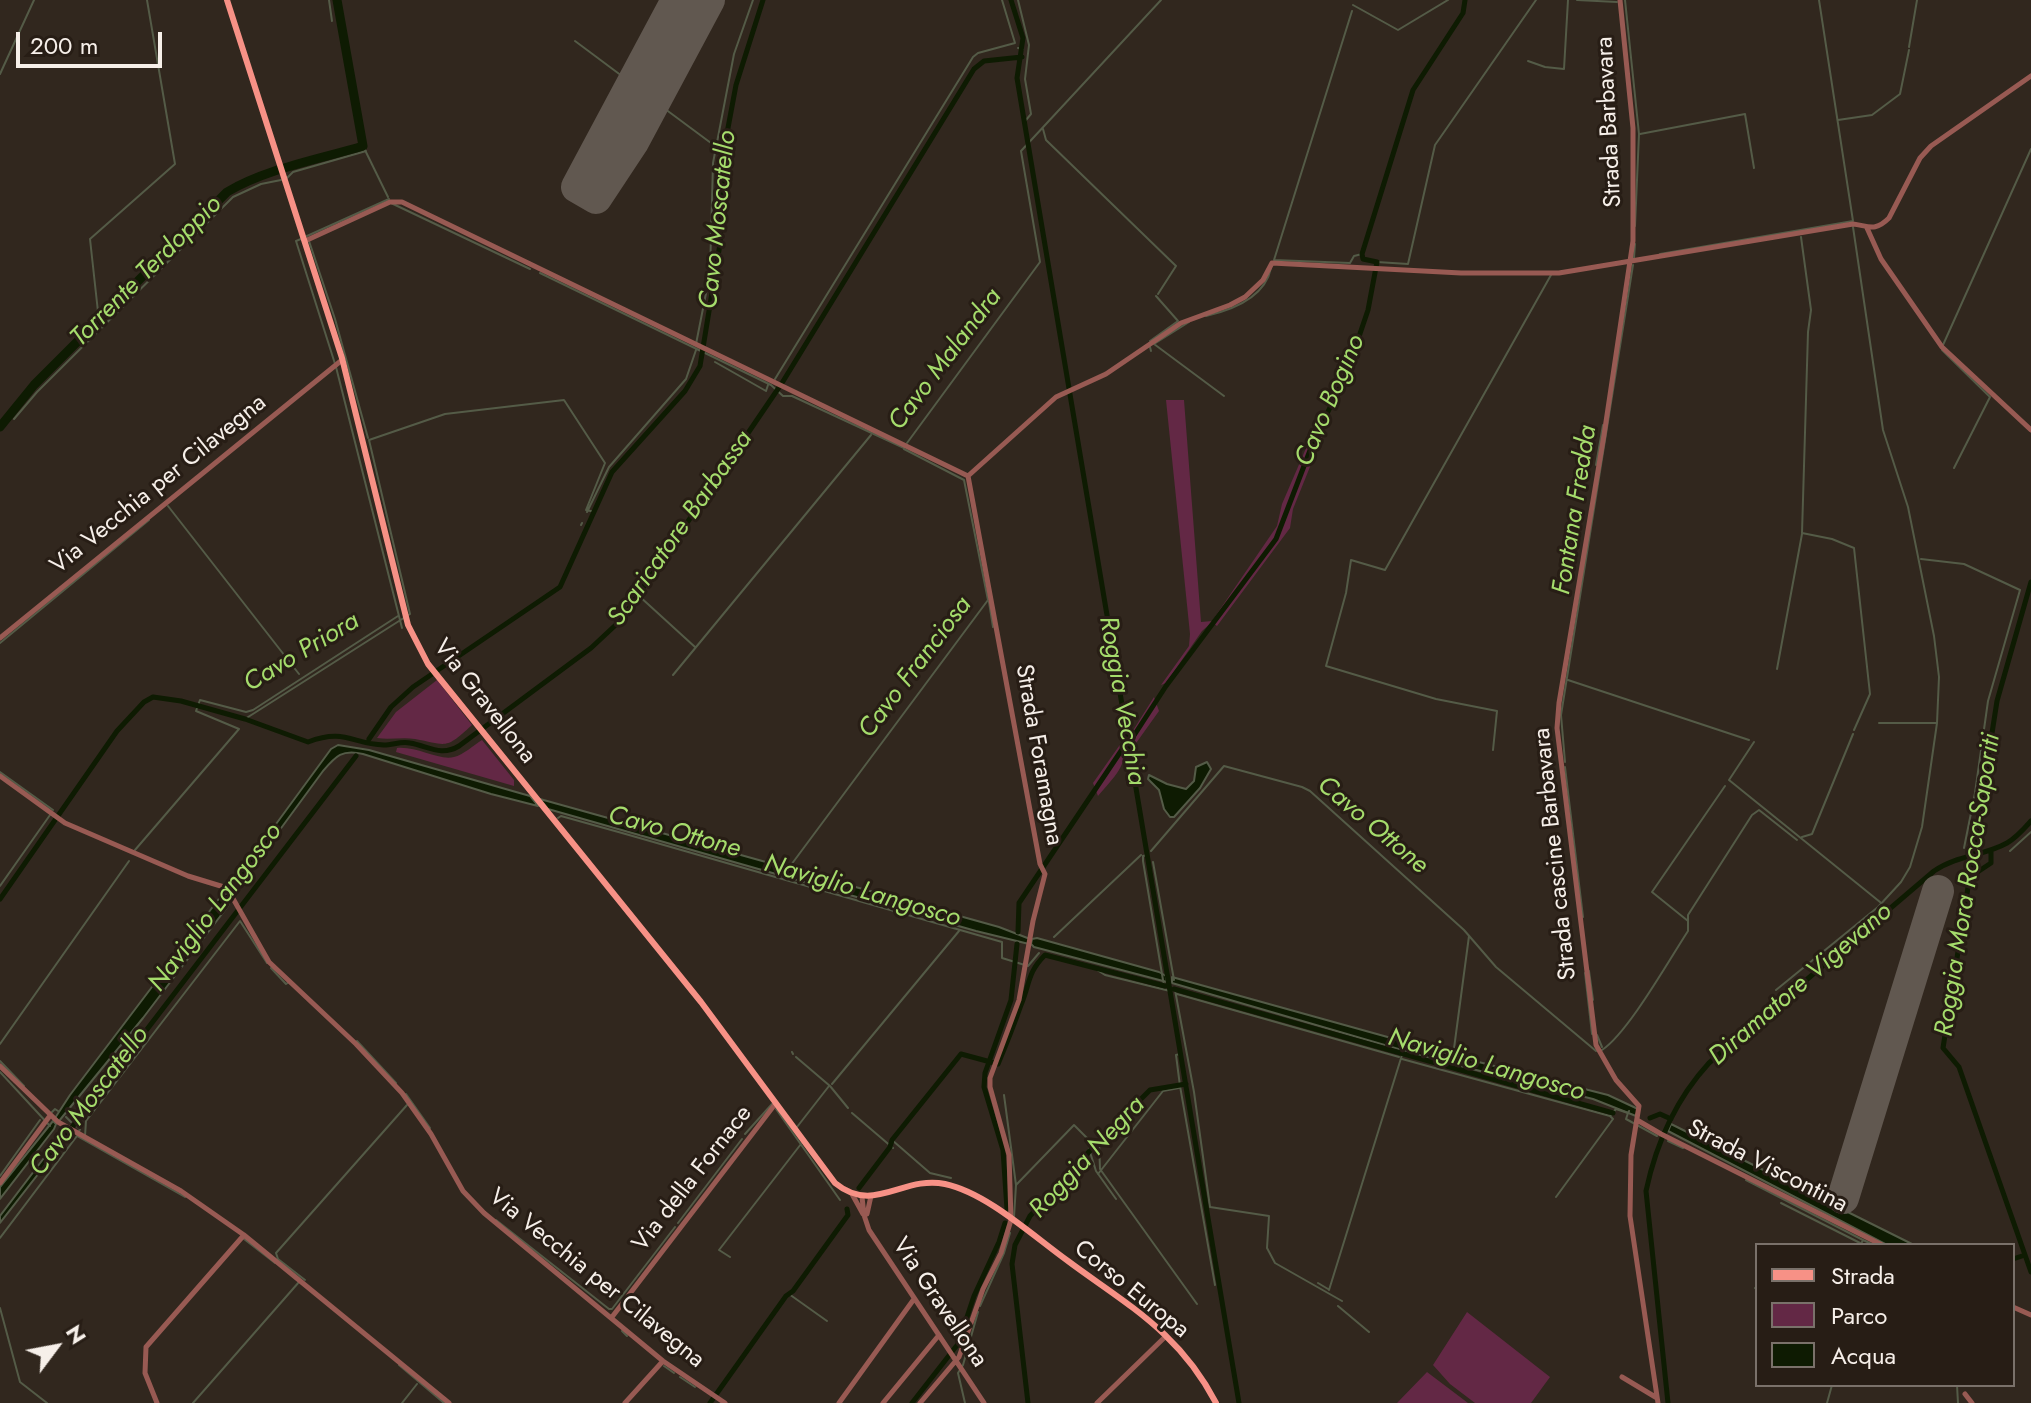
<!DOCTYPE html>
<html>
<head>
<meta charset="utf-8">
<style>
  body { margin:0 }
  #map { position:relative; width:2031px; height:1403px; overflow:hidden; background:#31271e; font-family:Jost,sans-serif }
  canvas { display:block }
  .legend { position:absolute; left:1755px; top:1243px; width:260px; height:144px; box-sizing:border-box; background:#271d15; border:2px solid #7a716a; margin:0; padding:10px 14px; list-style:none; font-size:24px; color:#f6efe9 }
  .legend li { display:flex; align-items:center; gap:16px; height:40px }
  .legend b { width:40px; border:2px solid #7a716a }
  .north { position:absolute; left:16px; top:1307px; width:80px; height:80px; -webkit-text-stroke:6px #271d15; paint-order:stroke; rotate:58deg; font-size:22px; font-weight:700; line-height:32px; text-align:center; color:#f6efe9 }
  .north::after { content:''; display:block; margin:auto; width:28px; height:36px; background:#f6efe9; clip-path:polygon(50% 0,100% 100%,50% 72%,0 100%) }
  .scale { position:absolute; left:16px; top:32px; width:146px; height:36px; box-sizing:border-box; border:4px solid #f6efe9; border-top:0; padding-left:10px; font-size:24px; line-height:28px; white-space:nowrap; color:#f6efe9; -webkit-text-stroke:6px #271d15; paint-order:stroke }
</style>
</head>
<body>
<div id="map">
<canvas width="2031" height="1403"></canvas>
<ul class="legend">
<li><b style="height:10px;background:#f79186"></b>Strada</li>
<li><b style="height:22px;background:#632845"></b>Parco</li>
<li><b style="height:22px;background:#0e1b02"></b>Acqua</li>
</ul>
<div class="north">N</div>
<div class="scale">200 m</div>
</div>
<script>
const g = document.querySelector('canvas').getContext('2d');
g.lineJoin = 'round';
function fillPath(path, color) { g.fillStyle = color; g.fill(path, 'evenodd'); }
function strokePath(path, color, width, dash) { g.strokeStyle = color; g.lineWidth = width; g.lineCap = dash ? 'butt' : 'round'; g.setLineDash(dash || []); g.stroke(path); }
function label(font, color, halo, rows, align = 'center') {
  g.font = font + ' Jost,sans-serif'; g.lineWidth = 6; g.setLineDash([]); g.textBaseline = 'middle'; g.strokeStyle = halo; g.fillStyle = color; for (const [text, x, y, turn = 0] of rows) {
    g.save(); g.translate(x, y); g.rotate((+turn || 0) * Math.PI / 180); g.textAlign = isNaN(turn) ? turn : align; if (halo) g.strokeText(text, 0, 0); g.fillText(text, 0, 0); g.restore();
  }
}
fillPath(new Path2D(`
  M1166,400H1184L1201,622L1212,621L1277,526L1282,504L1316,425L1324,432L1293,509L1290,528L1217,626L1212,622L1202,631L1166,683L1161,685L1189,646L1190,634Z
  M437,680L472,725C445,750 448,745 415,739C403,737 389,740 377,738L396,712Z
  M1154,697L1159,711L1134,746L1132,732Z
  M1124,739C1130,764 1113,778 1098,796L1093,783Z
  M482,740L514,780V786L396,752L397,748C417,746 439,761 454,757C463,755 474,745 482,740Z
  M1467,1312L1550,1377L1531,1403H1475L1450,1384L1433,1365Z
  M1427,1372L1468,1403H1397Z`), '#632845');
const water = new Path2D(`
  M338,745L369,750L530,796L538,806L491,794L363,754C342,749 336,756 323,771L232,895L229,890L235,880L331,749Z
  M1207,762L1211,769L1200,788L1174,817H1170L1164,809L1159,790L1148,779L1149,775L1167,784L1186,789L1194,781L1196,767Z
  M540,799L999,927L1030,939L1029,944L976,931L548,809Z
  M227,893L230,897L228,906L143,1018L59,1121L55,1118L70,1095L221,896Z
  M1037,938L1159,972L1166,976L1167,982L1034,947L1031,944L1032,939Z
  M1172,977L1463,1058L1608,1095L1638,1109L1636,1116L1593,1099L1436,1060L1172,983Z
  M53,1121L56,1124L54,1129L0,1199V1187Z
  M1671,1124L1914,1245H1887L1866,1234L1668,1131Z
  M66,1129L71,1132L0,1223V1216Z`);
fillPath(water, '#0e1b02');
strokePath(water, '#545b47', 2);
strokePath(new Path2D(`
  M329,0L332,21
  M1018,0L1029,45L1025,79L1031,114L1026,120
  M1577,0L1617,2
  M1625,0L1639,134L1635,226
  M1353,5L1398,30L1448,0
  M1352,11L1274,260L1350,263L1354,256L1362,254
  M575,41L630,82
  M1909,47L1917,0
  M1018,48L1023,49
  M1528,61L1545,67L1564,69L1568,0
  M0,74L34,0
  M653,100L715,146
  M1838,120L1872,115L1900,94L1909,50
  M1043,129L1046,140L1176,266L1158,294
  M1640,134L1745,114L1754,168
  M363,146L388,197
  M287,178L293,172L366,151
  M391,203L530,269
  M307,236L389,199
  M1801,237L1811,310L1808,332L1802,533L1832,539L1854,548L1870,694L1854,730
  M301,239L296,241L336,367L402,628
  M309,241L335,319L368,438
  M1660,254L1853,221L1819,0
  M1634,258L1635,244
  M1377,262L1408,264L1435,145L1536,0
  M540,273L771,385L783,396H792L904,448
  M1206,316C1232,310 1265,297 1271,268
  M99,321L90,239L175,164L147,0
  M1189,322L1154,344L1224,396
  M1150,341L1178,321L1156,296
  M696,344L710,273L713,163L734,54L753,0
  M1943,345L2031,149
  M1150,347L1151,351
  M1942,350L1990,397L1954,468
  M715,362L766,391L768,385
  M775,379L973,57L978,53L1015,43L1002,0
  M14,419L37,392L233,197L261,184L281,180
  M907,443L1040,262L1021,151L1161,0
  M1596,465L1603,425
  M168,506L299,674
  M587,512L609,467L686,379L696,350
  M581,525L582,523
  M1921,559L1964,564L2020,590
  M638,595L695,647
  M989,602L993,627
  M0,643L149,520
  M1777,669L1802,534
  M673,675L871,435
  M1568,680L1749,740
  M245,719L410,614L369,440L445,414L564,400L605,463L586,510L595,512
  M1879,723H1936
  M1754,742L1729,780L1880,902
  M1493,750L1497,711L1436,699L1326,666L1346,593L1351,560L1385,570L1551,275
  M1565,762L1561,715L1633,265
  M1565,767L1583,917
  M0,772L53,810
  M558,818L561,816L622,833L1002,942V958L1028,966L1039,953
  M1802,837L1812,834L1853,734
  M1964,848L1975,793L1988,701L2020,590
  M135,850L239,729L196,711L200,700L246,712L253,710L398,616
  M1151,851L1224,766L1302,787L1310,791L1464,930L1496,967L1596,1051
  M2010,851L2031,832
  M1147,855L1143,856V861L1164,986
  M1153,862L1174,980
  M788,869L988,600L964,480L904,449
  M0,886L50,815
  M1688,921L1652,892L1725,786
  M1054,937L1141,855
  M271,968L286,984L289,982
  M1094,968L1105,975L1170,991
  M1589,971L1593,1000
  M1585,973L1592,1034
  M1175,990L1194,1092L1210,1207L1269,1216L1267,1248L1275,1263L1342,1301
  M1776,990L1878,907L1901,882L1910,867L1922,827L1937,723L1939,677L1934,636L1908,507L1883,430L1853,227
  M1177,994L1399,1057
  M1597,1035L1602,1047
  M357,1041L396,1083
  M0,1044L129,861
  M1602,1050C1628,1033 1669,960 1688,931V915L1752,815L1759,810L1797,840
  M792,1052L793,1054
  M1180,1054L1176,1055L1180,1086L1215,1285
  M1453,1056L1469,936
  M796,1057L830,1086L848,1108
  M1402,1059L1610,1116
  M0,1061L24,1086
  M0,1072L50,1126
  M832,1084L959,931
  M406,1094L430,1128
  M1004,1095L1016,1185L1014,1217
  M776,1109L840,1200
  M52,1112L55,1109L58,1111
  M852,1113L893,1148
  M1628,1113L1626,1119L1657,1136
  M66,1117L71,1122
  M797,1127L829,1086
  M745,1134L772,1104
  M77,1136L185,1197
  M85,1136L86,1121L240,921L267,963
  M892,1140L930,1173L951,1178
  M1668,1141L1683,1148
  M1099,1142L1100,1169L1197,1304
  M1098,1174L1163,1091L1179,1088
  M0,1176L40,1120
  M1746,1180L1863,1240
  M1016,1185L1074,1125L1093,1144L1089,1149L1096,1171L1116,1199
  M1556,1197L1613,1119L1610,1116L1616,1109L1628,1113L1629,1111
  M1781,1203L1864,1245
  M496,1220L609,1309H612L675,1227
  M678,1223L742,1139
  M0,1238L77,1136L80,1129L75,1125
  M244,1239L275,1263
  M1862,1242L1863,1240L1874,1245
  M730,1257L719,1250L801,1144
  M305,1280L278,1259L276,1253L407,1105
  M1318,1283L1328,1289
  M1755,1288L1757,1289
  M1329,1290L1402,1055
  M789,1294L827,1321
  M980,1306L1004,1253L1010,1233
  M1338,1306L1369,1332
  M0,1308L20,1382L47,1403
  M622,1331L627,1336
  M399,1365L444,1403
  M664,1366L674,1373
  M680,1377L695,1387
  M1957,1385L1958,1403
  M193,1403L299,1282
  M402,1403L417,1384
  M965,1403L958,1373L963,1365L978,1312
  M1827,1403L1832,1385`), '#545b47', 2);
strokePath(new Path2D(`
  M1011,0L1023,38L1017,78L1239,1403
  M2031,582L1997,701L1943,1048L1959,1067L2031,1272
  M1133,737L1166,686L1276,539L1314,440L1346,375L1368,310L1377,262L1363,259L1362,254L1413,90L1463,13L1465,0
  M369,739L391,707L413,687L560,587L612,472L685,391L700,366L720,244L725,144L736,85L763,0
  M1970,877L1991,863V851
  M0,899L117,731L144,702L153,697L181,701L245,719L308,742C345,728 352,744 384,745C393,745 401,741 410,743C428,746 441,757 459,746L591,648L621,620L782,383L974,69L984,61L1022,57
  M1018,932L1019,903L1123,748
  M1174,989L1613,1113
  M1650,1118L1660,1114L1671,1119
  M70,1130L356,756
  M859,1188L890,1147L892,1140L961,1054L998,1064C1006,1045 1014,1025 1021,1005C1030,984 1027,973 1045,955L1165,986
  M1007,1209L1003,1150L984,1087L985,1073L1011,1000L1017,944
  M2013,1259L2022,1256
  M710,1403L786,1296L793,1291L848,1215L847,1209
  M912,1403L958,1344L974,1296L999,1242L1005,1223
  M1028,1403L1012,1264L1015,1245L1030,1216L1098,1142L1150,1090L1186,1084
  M1668,1403L1646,1191C1656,1144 1676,1099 1709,1063L1934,871C1957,855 1984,856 2007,843C2016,838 2024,829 2031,821`), '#0e1b02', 5);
strokePath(new Path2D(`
  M0,427L34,385L227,192C265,169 320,159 363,146L337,0`), '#0e1b02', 9);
strokePath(new Path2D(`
  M677,0L577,187L596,198L633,142L709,0
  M1843,1198L1938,891`), '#615850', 32);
strokePath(new Path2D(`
  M1620,0L1633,128V241L1604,435L1559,703L1557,728L1596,1045L1616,1080L1639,1106L1631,1155L1630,1216L1658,1403
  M1867,228L1881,259L1942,347L2031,430
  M305,241L390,202H402L968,476L1056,397L1106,374L1181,323L1230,305L1245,297L1263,280L1272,263L1461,273H1559L1853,224C1869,226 1875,232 1889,218L1920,158L1931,146L2031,76
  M0,638L342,360
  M0,776L65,823L188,876L224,887L231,895L269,962L356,1044L402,1093L431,1134L463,1191L484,1213L663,1361L725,1403
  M0,1066L58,1122L181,1191L244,1235L449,1403
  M1637,1120L1661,1134L1882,1245
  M0,1183L49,1117
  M852,1194L863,1214
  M862,1197L864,1215L869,1230L984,1403
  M867,1214L871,1196
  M2013,1307L2031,1315
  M612,1317L776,1103
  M1622,1377L1657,1398
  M1965,1394L1972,1403
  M157,1403L145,1373L146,1347L244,1235
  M625,1403L663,1361
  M839,1403L914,1299
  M883,1403L939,1335
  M920,1403L959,1357L983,1289L1001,1253L1011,1220L1009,1155L990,1087V1078L1019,1000L1033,921L1045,874L1040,864L968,476
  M1097,1403L1166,1336`), '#985a53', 5);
strokePath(new Path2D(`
  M227,0L342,358L408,625L428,664L701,1002L835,1183C874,1215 903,1175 945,1184C987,1193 1033,1236 1068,1261C1100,1285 1136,1307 1165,1335C1185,1354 1203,1378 1216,1403`), '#f79186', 6);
label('24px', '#f6efe9', '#271d15', [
  ["Strada Barbavara",1610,122,-93],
  ["Via Vecchia per Cilavegna",159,485,-39],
  ["Via Gravellona",484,702,52],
  ["Strada Foramagna",1038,755,80],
  ["Strada cascine Barbavara",1556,854,-96],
  ["Strada Viscontina",1767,1167,27],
  ["Via della Fornace",693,1179,-52],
  ["Via Vecchia per Cilavegna",596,1279,39],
  ["Corso Europa",1131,1290,39],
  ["Via Gravellona",939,1303,56]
]);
label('italic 26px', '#a5dc6c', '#271d15', [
  ["Cavo Moscatello",719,220,-84],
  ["Torrente Terdoppio",147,272,-45],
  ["Cavo Malandra",946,360,-53],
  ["Cavo Bogino",1331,401,-67],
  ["Fontana Fredda",1576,510,-81],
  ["Scaricatore Barbassa",681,529,-55],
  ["Cavo Priora",302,653,-31],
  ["Cavo Franciosa",916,668,-53],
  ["Roggia Vecchia",1121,701,80],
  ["Cavo Ottone",1372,826,40],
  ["Cavo Ottone",674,833,15],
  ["Roggia Mora Rocca-Saporiti",1969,885,-81],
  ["Naviglio Langosco",862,892,16],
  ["Naviglio Langosco",216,908,-53],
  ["Diramatore Vigevano",1801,985,-41],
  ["Naviglio Langosco",1486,1066,16],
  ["Cavo Moscatello",90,1102,-53],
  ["Roggia Negra",1088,1158,-47]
]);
</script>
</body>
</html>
